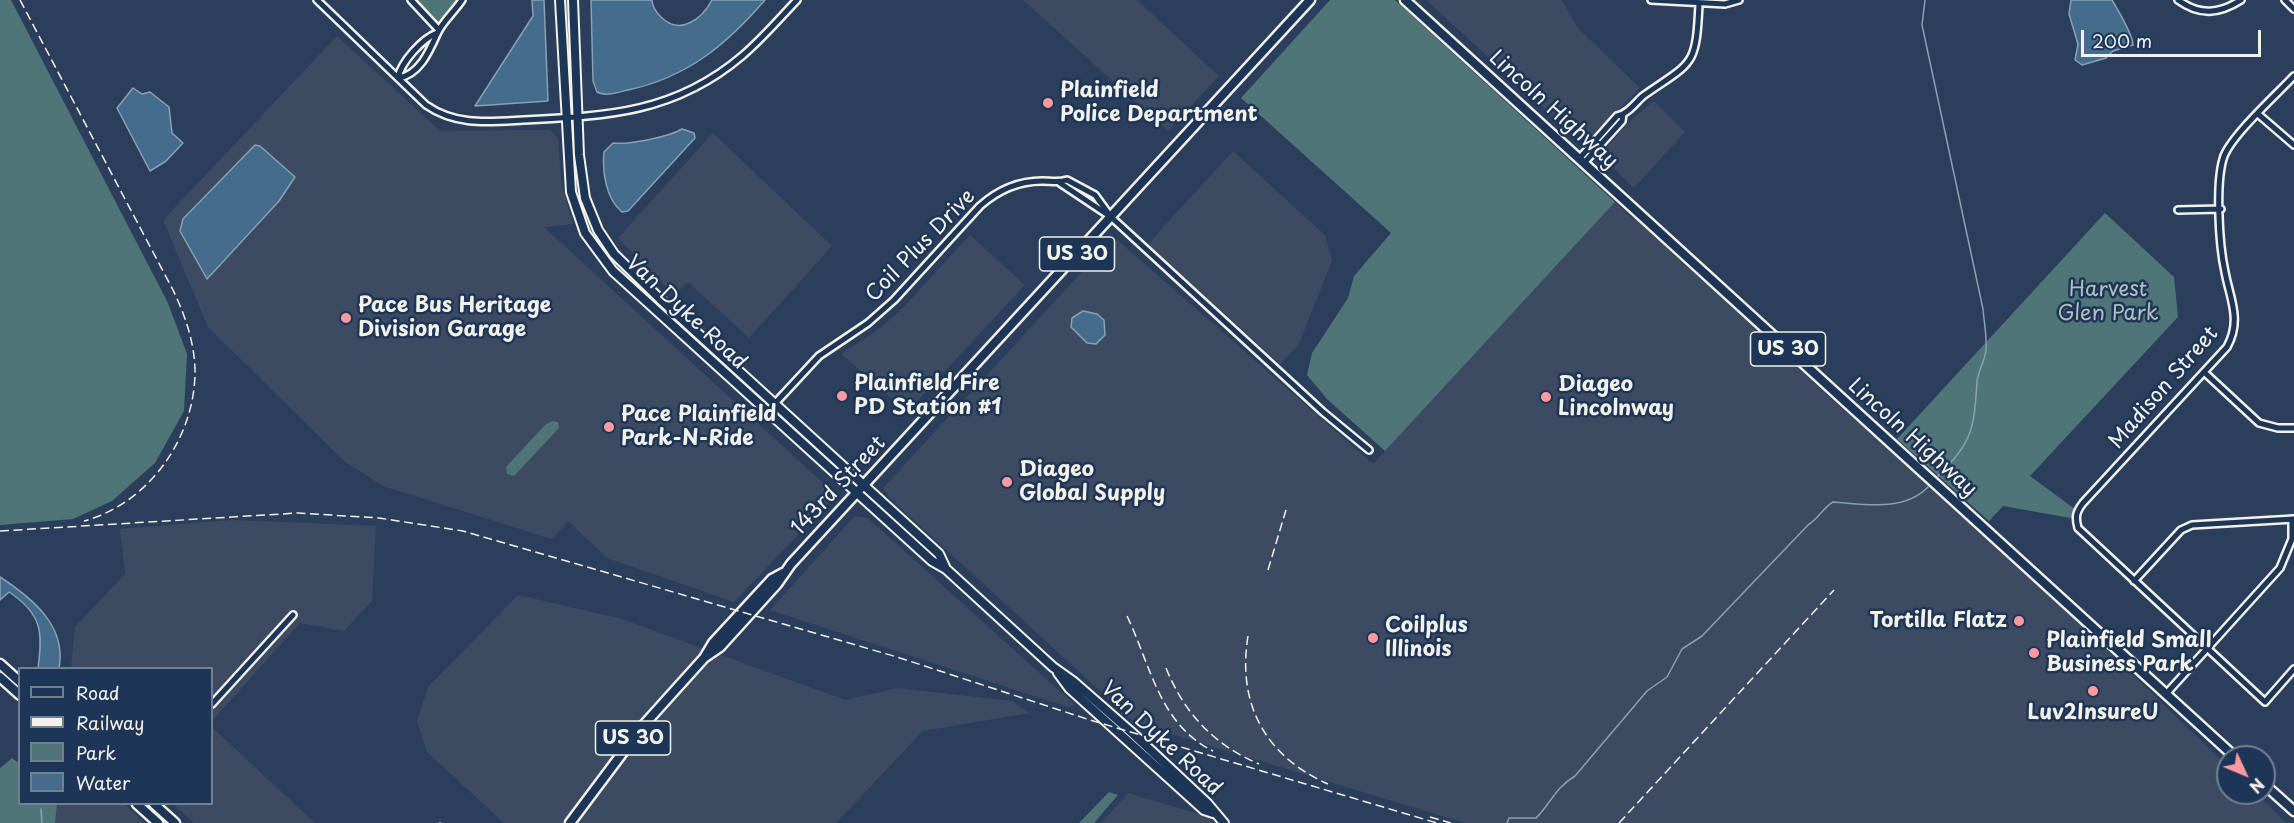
<!DOCTYPE html>
<html>
<head>
<meta charset="utf-8">
<style>
  body { margin:0 }
  #map { position:relative; width:2294px; height:823px; overflow:hidden; background:#2b3f5c; font-family:"Playpen Sans",sans-serif }
  canvas { display:block }
  .legend { position:absolute; left:18px; top:667px; width:195px; height:138px; box-sizing:border-box; background:#1d3557; border:2px solid #738091; margin:0; padding:8px 10px; list-style:none; font-size:18px; color:#f4f1e8 }
  .legend li { display:flex; align-items:center; gap:12px; height:30px }
  .legend b { width:30px; border:2px solid #738091 }
  .north { position:absolute; left:2216px; top:745px; width:60px; height:60px; box-sizing:border-box; background:#1d3557; border:2px solid #738091; border-radius:50%; rotate:134deg; font-size:16px; font-weight:700; line-height:24px; text-align:center; color:#f4f1e8 }
  .north::after { content:''; display:block; margin:auto; width:21px; height:27px; background:#ff9aa2; clip-path:polygon(50% 0,100% 100%,50% 72%,0 100%) }
  .scale { position:absolute; left:2081px; top:30px; width:180px; height:27px; box-sizing:border-box; border:3px solid #f4f1e8; border-top:0; padding-left:8px; font-size:18px; line-height:21px; white-space:nowrap; color:#f4f1e8; -webkit-text-stroke:4px #1d3557; paint-order:stroke }
</style>
</head>
<body>
<div id="map">
<canvas width="2294" height="823"></canvas>
<ul class="legend">
<li><b style="height:8px;background:#1d3557"></b>Road</li>
<li><b style="height:8px;background:#f4f1e8"></b>Railway</li>
<li><b style="height:16px;background:#4f7578"></b>Park</li>
<li><b style="height:16px;background:#446c8c"></b>Water</li>
</ul>
<div class="north">N</div>
<div class="scale">200 m</div>
</div>
<script>
const g = document.querySelector('canvas').getContext('2d');
g.lineJoin = 'round';
function fillPath(path, color) { g.fillStyle = color; g.fill(path, 'evenodd'); }
function strokePath(path, color, width, dash) { g.strokeStyle = color; g.lineWidth = width; g.lineCap = dash ? 'butt' : 'round'; g.setLineDash(dash || []); g.stroke(path); }
function label(font, color, halo, rows, align = 'center') {
  g.font = font + ' "Playpen Sans",sans-serif'; g.lineWidth = 5; g.setLineDash([]); g.textBaseline = 'middle'; g.strokeStyle = halo; g.fillStyle = color; for (const [text, x, y, turn = 0] of rows) {
    g.save(); g.translate(x, y); g.rotate((+turn || 0) * Math.PI / 180); g.textAlign = isNaN(turn) ? turn : align; if (halo) g.strokeText(text, 0, 0); g.fillText(text, 0, 0); g.restore();
  }
}
fillPath(new Path2D(`
  M1023,0H1137L1219,76L1168,131Z
  M1426,0H1562L1577,27L1640,88L1583,144Z
  M337,36L440,131L550,130L558,138L561,181L573,224L544,227L836,495L734,602L607,558L568,521L552,539L383,486L344,461L208,327L163,220Z
  M1654,101L1685,132L1634,188L1607,162L1604,150L1632,119Z
  M713,133L832,246L749,338L688,282L674,295L618,238Z
  M1233,151L1325,235L1332,261L1298,346L1280,364L1148,244Z
  M1615,202L1630,217L1642,223L1680,261L1785,352L1789,360L1857,422L1860,420L2066,610L2228,767V793H2255L2287,823H1465L1135,723L890,498L883,488L1114,237L1373,464Z
  M970,235L1025,285L907,412L841,354L875,332L899,312Z
  M855,516L868,518L1075,705L1068,707L770,610Z
  M232,520L376,526L372,601L344,631L300,623L212,721V668H71L75,627L125,574L120,529Z
  M518,595L619,618L845,700L898,688L1012,701L1030,713L923,731L836,823H504L427,752L417,721L428,687Z
  M212,727L315,823H194L173,804H212Z
  M1128,793L1206,816L1214,823H1101Z
  M57,804H124L145,823H55Z`), '#3c4b62');
fillPath(new Path2D(`
  M0,0H11L168,303L187,354L184,411L155,463L112,501L73,519L0,525Z
  M415,0H457L444,20L438,22Z
  M563,0H570L572,107Z
  M1330,0H1395L1615,202L1385,451L1327,399L1307,375L1312,353L1348,298L1354,276L1391,233L1241,98Z
  M570,131L577,181L592,224L646,294C613,269 582,234 574,192C570,173 571,151 570,131Z
  M2105,213L2174,277L2178,317L2030,476L2076,510V519L2003,506L1989,521L1897,439Z
  M664,312L740,375L759,392L762,400L697,345Z
  M785,420L835,462L851,479L797,437L783,421Z
  M552,421L558,422L559,428L514,476L507,474L506,467L545,425Z
  M12,758L19,763L20,804H57L55,823H0V768Z
  M1109,792L1118,795L1094,823H1079Z`), '#4f7578');
const water = new Path2D(`
  M532,0H544L548,101L475,106L533,16Z
  M591,0H652C652,7 656,12 661,17C680,36 702,19 712,0H765C726,45 688,77 628,90C618,92 607,97 597,92L593,81Z
  M2071,0H2112C2118,10 2133,35 2133,45L2113,51L2106,58L2082,65L2075,60L2078,44L2069,14Z
  M133,88L142,94L150,92L169,107L172,133L183,143L166,161L150,171L117,108Z
  M682,129L694,133L695,138L628,211L622,212C606,199 602,172 604,152L613,143C628,145 669,137 682,129Z
  M255,145L260,146L295,177L279,201L207,279L180,231L183,219Z
  M1083,311L1097,314L1104,320L1105,335L1096,344L1087,343L1071,327L1072,318Z
  M0,577C32,598 67,626 59,668H38C43,632 42,614 9,592L0,600Z`);
fillPath(water, '#446c8c');
strokePath(water, '#8aa1b1', 1.5);
strokePath(new Path2D(`
  M1925,0L1922,25L1983,309C1984,322 1987,337 1986,350C1985,361 1978,371 1977,382C1974,428 1973,442 1938,476
  M41,809L42,823
  M439,823H441
  M1507,823L1509,818H1536C1551,803 1555,788 1575,776L1647,691L1667,677L1682,649L1702,636L1808,525C1818,519 1824,507 1833,502C1865,504 1904,512 1928,487`), '#8aa1b1', 1.5);
const street = new Path2D(`
  M317,0L426,105C456,126 489,122 523,120C608,116 675,113 742,56C762,39 779,19 797,0
  M411,0L439,30
  M1651,0L1725,4L1739,0
  M2178,0C2200,16 2219,14 2241,0
  M2285,0L2294,9
  M437,33C422,39 401,62 398,78C419,75 429,52 437,34C442,22 455,11 462,0
  M2294,76C2276,95 2233,134 2224,156C2215,181 2219,245 2225,272C2230,299 2242,320 2227,347L2083,503C2076,512 2075,517 2078,528L2265,702L2294,669
  M2258,114L2294,145
  M1579,159L1617,116C1628,114 1635,103 1643,96C1693,61 1696,68 1699,4
  M1584,163L1622,121L1623,114
  M1060,183L1111,217L1323,412L1369,450
  M2178,210L2221,209
  M2204,372L2259,423L2278,428H2294
  M767,412L819,356L868,323L894,300L980,206C998,190 1018,181 1042,181C1051,181 1058,183 1067,180L1095,195L1111,217
  M2134,581L2181,530L2192,525L2294,519
  M2166,694L2280,568L2292,539V519
  M212,704L293,615`);
const secondary = new Path2D(`
  M560,0L571,192L585,233L613,271L932,561L946,569L1053,667L1074,682L1130,731L1208,804L1224,823
  M573,0L579,155L585,198L598,230L614,254L660,299L939,554L946,569
  M1058,673L1069,688L1204,810L1213,813`);
const primary = new Path2D(`
  M1405,0L2235,757
  M704,658L720,647L777,584L791,564L1310,0
  M0,664L20,682
  M0,677L20,695
  M2264,784L2294,811
  M137,804L158,823
  M154,804L175,823
  M570,823L641,728L704,658L713,643L772,579L783,573`);
strokePath(street, '#f4f1e8', 10);
strokePath(secondary, '#f4f1e8', 12);
strokePath(primary, '#f4f1e8', 13);
strokePath(street, '#1d3557', 5);
strokePath(secondary, '#1d3557', 8);
strokePath(primary, '#1d3557', 8);
strokePath(new Path2D(`
  M20,0L173,290C185,315 194,341 195,369C196,436 150,503 84,521
  M0,531L298,513L379,518L463,531L897,657L1090,720L1437,823
  M1268,570L1286,510
  M1127,616C1151,666 1159,724 1213,751
  M1248,636C1237,704 1265,756 1328,784
  M1166,668C1184,713 1214,745 1259,764
  M1430,817L1451,823
  M1619,823L1834,590`), '#f4f1e8', 1.5, [9, 4.5]);
for (const [x, y, r, color] of [
  [1048,103,6,"#ff9aa2"],
  [346,318,6,"#ff9aa2"],
  [842,396,6,"#ff9aa2"],
  [1546,397,6,"#ff9aa2"],
  [609,427,6,"#ff9aa2"],
  [1007,482,6,"#ff9aa2"],
  [2019,621,6,"#ff9aa2"],
  [1373,638,6,"#ff9aa2"],
  [2034,653,6,"#ff9aa2"],
  [2093,691,6,"#ff9aa2"]
]) { const dot = new Path2D(); dot.arc(x, y, r, 0, 2 * Math.PI); g.fillStyle = color; g.fill(dot); strokePath(dot, '#1d3557', 2); }
for (const [x, y, w] of [
  [1077,254,75],
  [1788,349,75],
  [633,738,75]
]) { const box = new Path2D(); box.roundRect(x - w / 2, y - 17, w, 34, 4.5); g.fillStyle = '#1d3557'; g.fill(box); strokePath(box, '#f4f1e8', 1.5); }
label('bold 20px', '#f4f1e8', null, [
  ["US 30",1077,254],
  ["US 30",1788,349],
  ["US 30",633,738]
]);
label('bold 21px', '#f4f1e8', '#1d3557', [
  ["Plainfield",1060,91],
  ["Police Department",1060,115],
  ["Pace Bus Heritage",358,306],
  ["Division Garage",358,330],
  ["Plainfield Fire",854,384],
  ["PD Station #1",854,408],
  ["Diageo",1558,385],
  ["Lincolnway",1558,409],
  ["Pace Plainfield",621,415],
  ["Park-N-Ride",621,439],
  ["Diageo",1019,470],
  ["Global Supply",1019,494],
  ["Tortilla Flatz",2007,621,"right"],
  ["Coilplus",1385,626],
  ["Illinois",1385,650],
  ["Plainfield Small",2046,641],
  ["Business Park",2046,665],
  ["Luv2InsureU",2093,713,"center"]
], 'left');
label('21px', '#f4f1e8', '#1d3557', [
  ["Lincoln Highway",1553,110,42],
  ["Coil Plus Drive",921,246,-46],
  ["Van Dyke Road",686,313,43],
  ["Madison Street",2164,388,-49],
  ["Lincoln Highway",1912,438,42],
  ["143rd Street",839,486,-47],
  ["Van Dyke Road",1161,739,43]
]);
label('21px', '#b2bfbb', '#1d3557', [
  ["Harvest",2108,290],
  ["Glen Park",2108,314]
]);
</script>
</body>
</html>
